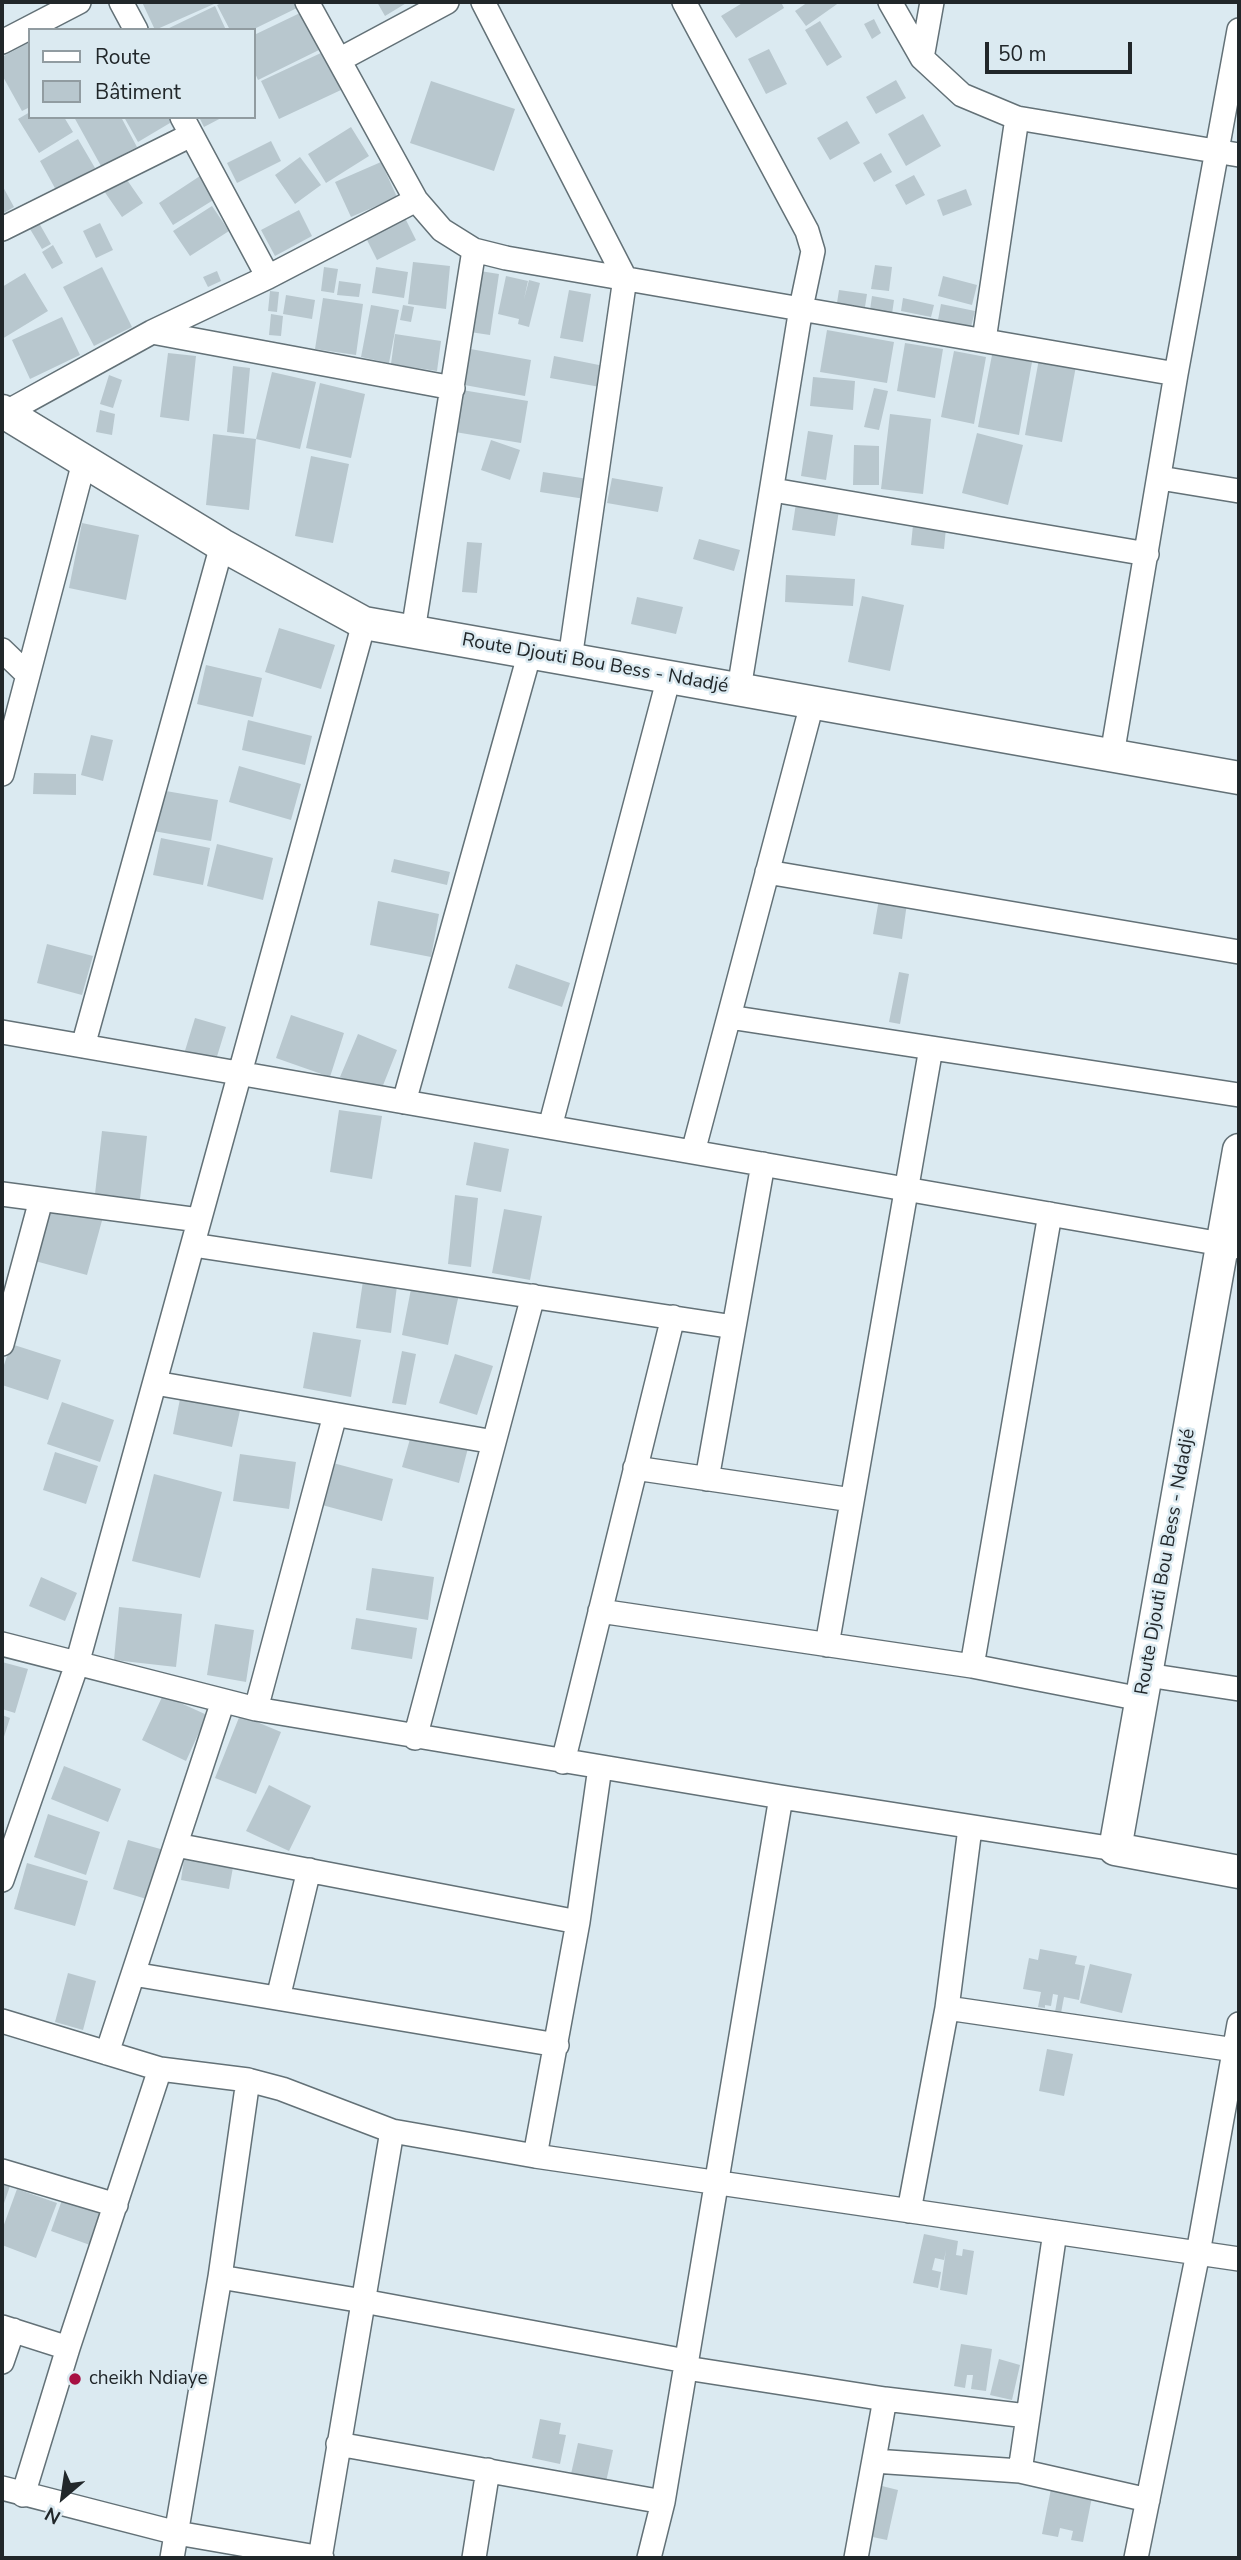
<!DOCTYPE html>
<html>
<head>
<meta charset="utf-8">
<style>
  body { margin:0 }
  #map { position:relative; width:1241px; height:2560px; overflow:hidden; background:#dbeaf1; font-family:"Nunito Sans",sans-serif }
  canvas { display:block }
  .frame { position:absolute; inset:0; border:4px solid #21272a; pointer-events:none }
  .legend { position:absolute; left:28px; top:28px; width:228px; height:91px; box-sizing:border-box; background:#dbeaf1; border:2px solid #919ca1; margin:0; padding:9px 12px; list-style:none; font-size:21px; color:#21272a }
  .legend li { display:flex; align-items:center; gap:14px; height:35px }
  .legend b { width:35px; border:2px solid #919ca1 }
  .north { position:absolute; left:28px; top:2462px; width:70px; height:70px; -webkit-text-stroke:5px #dbeaf1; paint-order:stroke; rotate:209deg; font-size:19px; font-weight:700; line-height:28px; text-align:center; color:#21272a }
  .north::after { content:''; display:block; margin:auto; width:24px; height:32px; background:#21272a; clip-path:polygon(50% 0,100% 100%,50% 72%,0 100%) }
  .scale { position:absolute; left:985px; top:42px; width:147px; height:32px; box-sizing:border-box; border:4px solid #21272a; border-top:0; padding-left:9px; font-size:21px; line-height:24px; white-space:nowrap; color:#21272a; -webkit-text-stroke:5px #dbeaf1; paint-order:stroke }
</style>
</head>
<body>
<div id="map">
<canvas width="1241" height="2560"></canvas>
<div class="frame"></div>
<ul class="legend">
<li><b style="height:9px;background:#fff"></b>Route</li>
<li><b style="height:19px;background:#b8c7ce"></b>Bâtiment</li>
</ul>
<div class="north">N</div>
<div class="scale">50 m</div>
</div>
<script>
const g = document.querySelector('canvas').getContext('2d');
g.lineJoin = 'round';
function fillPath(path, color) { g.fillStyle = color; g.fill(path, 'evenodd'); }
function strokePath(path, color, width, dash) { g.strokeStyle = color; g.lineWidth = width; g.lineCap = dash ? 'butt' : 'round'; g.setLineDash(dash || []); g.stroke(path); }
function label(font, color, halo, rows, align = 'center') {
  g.font = font + ' "Nunito Sans",sans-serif'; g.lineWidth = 5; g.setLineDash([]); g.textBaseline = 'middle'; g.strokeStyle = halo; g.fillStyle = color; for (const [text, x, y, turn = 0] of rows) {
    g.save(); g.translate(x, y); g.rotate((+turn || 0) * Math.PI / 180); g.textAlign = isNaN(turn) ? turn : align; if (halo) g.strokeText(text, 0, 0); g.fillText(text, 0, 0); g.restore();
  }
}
fillPath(new Path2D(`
  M142,2H213L214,4L155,30Z
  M223,2H294L297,8L252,30H230L217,5Z
  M377,2H408L385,16Z
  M744,2H781L784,8L736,38L721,16Z
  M808,2H840L806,26L795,11Z
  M215,6L226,30H165Z
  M300,13L319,50L258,80L254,71V35Z
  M874,19L881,33L872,39L864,24Z
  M820,21L842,57L827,66L805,30Z
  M30,42V107L22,111L2,75V57Z
  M769,49L787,84L766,94L748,59Z
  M323,52L341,90L279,119L261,81Z
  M896,80L906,98L876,114L866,97Z
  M431,81L515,109L494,171L410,143Z
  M30,112V117H64L73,132L39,153L18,119Z
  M923,114L941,146L906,166L888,134Z
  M74,117H121L137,147L101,166Z
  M124,117H173L175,120L138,142Z
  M199,117H223L204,127Z
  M847,121L860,143L830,160L817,138Z
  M351,127L369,156L326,183L308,154Z
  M78,139L95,168L56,190L40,161Z
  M271,141L281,161L237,183L227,163Z
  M881,153L892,172L874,182L863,163Z
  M300,157L321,185L295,204L275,175Z
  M381,162L397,197L351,217L335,182Z
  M914,175L925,195L906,205L895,185Z
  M200,176L215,199L173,225L159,203Z
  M125,177L143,203L122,217L104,191Z
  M2,185L14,207L2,214Z
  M966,189L972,205L943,216L937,200Z
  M212,206L229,231L190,256L173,231Z
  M299,210L312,236L275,256L261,230Z
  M403,214L416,240L377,260L364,234Z
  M39,223L51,244L42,249L30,229Z
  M100,223L113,250L96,258L83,231Z
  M53,245L63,263L52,269L42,252Z
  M413,262L450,266L446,309L408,304Z
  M875,265L892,267L889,291L871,289Z
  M102,267L132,327L94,346L63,287Z
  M324,267L338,269L334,293L321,291Z
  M376,267L408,272L404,298L372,293Z
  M217,271L221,281L208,287L203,277Z
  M480,271L499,274L490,335L470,332Z
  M25,273L48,311L2,339V287Z
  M506,276L528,281L524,299L529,280L540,283L529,327L518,324L519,319L498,314Z
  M943,276L977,285L972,305L938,296Z
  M339,281L361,284L359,297L337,295Z
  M569,290L591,294L583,342L560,338Z
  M839,290L867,294L865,307L837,303Z
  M270,291L279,292L277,312L268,311Z
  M286,295L315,300L312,319L283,314Z
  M872,296L894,300L892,314L870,310Z
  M323,298L363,304L356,355L315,349Z
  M903,298L934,305L931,317L901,311Z
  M941,304L975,311L971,327L938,320Z
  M371,305L399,310L389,363L361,357Z
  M403,305L414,307L411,322L400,320Z
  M271,314L283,316L281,336L269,335Z
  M62,317L80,355L30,379L12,340Z
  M827,330L894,342L887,383L820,372Z
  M395,334L441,341L437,371L391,364Z
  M905,343L943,349L935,398L897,391Z
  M465,348L531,360L525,396L459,384Z
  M954,351L986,357L974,424L941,417Z
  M168,353L196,356L189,421L160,417Z
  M992,355L1032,362L1019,435L978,427Z
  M554,356L604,366L600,387L550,378Z
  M1039,359L1076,366L1062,442L1025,435Z
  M233,366L250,368L244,434L227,432Z
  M272,372L316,382L300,449L256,439Z
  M109,375L122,380L113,408L100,404Z
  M813,377L855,381L853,410L810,406Z
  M320,383L365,394L351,458L306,448Z
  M874,388L888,391L879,430L864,427Z
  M462,390L528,401L521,443L455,432Z
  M100,410L115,414L112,435L96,432Z
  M890,414L931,419L923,494L881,489Z
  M808,431L833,435L826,480L801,476Z
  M977,433L1023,445L1008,505L962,493Z
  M213,434L256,439L249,510L206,505Z
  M491,440L520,450L510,480L481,470Z
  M854,445L879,446V485H853Z
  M311,456L349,464L333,543L295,536Z
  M543,472L588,479L585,499L540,492Z
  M612,478L663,487L658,512L607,503Z
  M796,503L839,510L835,536L792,530Z
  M82,523L139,535L126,600L69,588Z
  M913,525L946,528L944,549L911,545Z
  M699,539L740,550L734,571L693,559Z
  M467,542L482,543L477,593L462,592Z
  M786,575L855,579L853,606L785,602Z
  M862,596L904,605L890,671L848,662Z
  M637,597L683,607L676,634L631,624Z
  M279,628L335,645L321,689L265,672Z
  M206,665L262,678L253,717L197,704Z
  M248,720L312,736L305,765L242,750Z
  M91,735L113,740L103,781L81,775Z
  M239,766L301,784L291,820L229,802Z
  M34,773L76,774V795L33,794Z
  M160,790L218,800L211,841L153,831Z
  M161,838L210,848L203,885L153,875Z
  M217,844L273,858L263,900L207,886Z
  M394,859L450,872L447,885L391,872Z
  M879,899L907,903L902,939L873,934Z
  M378,901L439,914L431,957L370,945Z
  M47,944L93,956L82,995L37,983Z
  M516,964L570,983L562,1007L508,988Z
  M899,972L909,974L900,1024L889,1022Z
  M291,1015L344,1033L330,1077L276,1058Z
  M195,1018L226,1027L215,1063L184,1054Z
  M358,1034L397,1050L380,1093L340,1077Z
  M339,1110L382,1116L372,1179L330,1172Z
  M102,1131L147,1136L140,1199L95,1194Z
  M474,1142L509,1149L501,1192L466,1185Z
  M455,1195L478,1198L471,1267L448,1264Z
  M51,1203L103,1217L87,1275L35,1261Z
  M504,1209L542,1216L530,1280L492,1273Z
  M363,1281L397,1286L391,1333L356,1328Z
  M412,1284L459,1294L448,1345L402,1335Z
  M313,1332L361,1340L351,1397L303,1388Z
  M11,1344L61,1360L48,1400L2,1385V1371Z
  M402,1351L416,1354L406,1405L392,1403Z
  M455,1354L493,1366L477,1415L439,1403Z
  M181,1394L241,1406L232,1447L173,1434Z
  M62,1402L114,1420L100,1462L47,1444Z
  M412,1432L468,1448L459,1483L402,1467Z
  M55,1452L98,1466L86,1504L43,1490Z
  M240,1454L296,1462L289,1509L233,1501Z
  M333,1463L393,1479L382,1521L322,1505Z
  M154,1474L222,1492L200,1578L132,1561Z
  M372,1568L434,1577L428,1620L366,1610Z
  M41,1577L77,1593L65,1621L29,1606Z
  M119,1607L182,1614L176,1667L114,1660Z
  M356,1618L417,1628L412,1659L351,1649Z
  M215,1624L254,1630L246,1682L207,1675Z
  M2,1662L28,1669L15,1713L2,1709Z
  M163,1695L207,1715L186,1761L142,1740Z
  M2,1715L10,1718L2,1743Z
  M240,1715L281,1732L256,1794L215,1778Z
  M64,1766L121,1789L108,1822L51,1799Z
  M269,1785L311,1806L289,1851L246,1831Z
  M48,1814L100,1832L86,1875L34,1857Z
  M128,1840L164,1850L150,1900L113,1889Z
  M185,1852L234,1862L229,1889L181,1880Z
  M27,1863L88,1881L75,1926L14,1909Z
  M1040,1949L1077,1956L1075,1964L1085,1966L1079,2000L1064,1997L1061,2013L1055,2012L1058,1995L1053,1994L1051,2006L1045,2005V2008L1038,2007L1041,1992L1023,1989L1029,1958L1038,1960Z
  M1090,1964L1132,1974L1122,2013L1080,2003Z
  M68,1973L96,1981L83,2030L55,2022Z
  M1047,2049L1073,2054L1064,2096L1039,2091Z
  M2,2184L10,2186L2,2209Z
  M17,2189L57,2203L36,2258L2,2245V2230Z
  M62,2200L101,2214L90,2245L51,2231Z
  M924,2234L958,2241L956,2255L962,2256L963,2249L974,2251L967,2295L940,2290L946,2250L944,2260L935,2258L932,2270L941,2272L938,2288L913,2283Z
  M961,2344L992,2349L986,2391L971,2389L973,2375H967L965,2388L954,2386Z
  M999,2359L1020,2365L1012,2400L990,2395Z
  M540,2419L561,2423L559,2434L566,2435L560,2464L532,2458Z
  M578,2443L613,2450L606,2482L571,2474Z
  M874,2484L898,2490L887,2540L863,2535Z
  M1051,2489L1092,2497L1083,2542L1071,2540L1073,2531L1060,2528L1058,2537L1042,2534Z`), '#b8c7ce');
const street = new Path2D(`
  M121,2L136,30
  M307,2L416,200L442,230L474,250L506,258L1176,374
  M483,2L625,278L570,659
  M684,2L807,231L813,251L801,308L739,689
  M890,2L922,58L962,95L1017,118L1239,155
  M2,42L79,2
  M922,58L932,2
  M339,60L447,2
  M182,117L268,277
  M2,229L191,135
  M152,332L453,388
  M984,340L1017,118
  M5,413L152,332L268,277L416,200
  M1160,478L1239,491
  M773,490L1147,554
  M413,631L474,250
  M2,650L28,675
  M1112,755L1176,374L1239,30
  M2,774L84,462
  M767,872L1239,952
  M729,1017L1239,1095
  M2,1032L1239,1247
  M83,1046L222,545
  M404,1102L530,652
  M550,1127L669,677
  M693,1152L812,704
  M2,1194L199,1220
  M193,1245L734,1327
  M2,1344L41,1200
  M155,1383L494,1442
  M635,1468L852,1500
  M707,1479L763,1164
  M600,1611L972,1666L1141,1699
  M2,1644L256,1709L781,1797L1115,1849
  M827,1645L931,1048
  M972,1666L1050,1214
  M1147,1675L1239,1689
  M256,1709L335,1415
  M415,1738L533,1296
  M563,1762L673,1317
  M176,1845L578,1922
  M2,1880L77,1664L364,623
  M133,1974L557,2045
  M278,1998L309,1870
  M947,2008L1235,2050
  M2,2021L160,2069L248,2080L282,2089L392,2131L535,2156L1239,2259
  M107,2053L223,1701
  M535,2156L578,1922L600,1767
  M2,2171L116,2205
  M909,2211L947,2008L970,1828
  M220,2277L363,2301L686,2361
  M2,2327L68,2348
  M2,2362L13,2330
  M686,2368L885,2399L1027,2416
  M338,2444L663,2502
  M874,2461L1020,2471L1148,2500
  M1020,2471L1055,2232
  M2,2488L177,2533L322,2558
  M23,2495L68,2348L160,2069
  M172,2558L220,2277L248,2080
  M320,2558L392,2131
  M474,2558L488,2470
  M649,2558L663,2502L781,1797
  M856,2558L885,2399
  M1136,2558L1198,2253L1239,2024`);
const secondary = new Path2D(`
  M2,411L222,545L364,623L1239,778
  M1239,1150L1115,1849L1239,1872`);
strokePath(street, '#637177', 26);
strokePath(secondary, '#637177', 35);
strokePath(street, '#fff', 23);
strokePath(secondary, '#fff', 32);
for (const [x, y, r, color] of [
  [75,2379,7,"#a71043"]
]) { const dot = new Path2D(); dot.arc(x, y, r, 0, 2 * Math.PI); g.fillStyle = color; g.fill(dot); strokePath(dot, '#dbeaf1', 2.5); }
label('19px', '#21272a', '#dbeaf1', [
  ["Route Djouti Bou Bess - Ndadjé",595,664,10],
  ["Route Djouti Bou Bess - Ndadjé",1166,1562,-80]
]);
label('19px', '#21272a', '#dbeaf1', [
  ["cheikh Ndiaye",89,2379]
], 'left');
</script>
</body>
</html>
